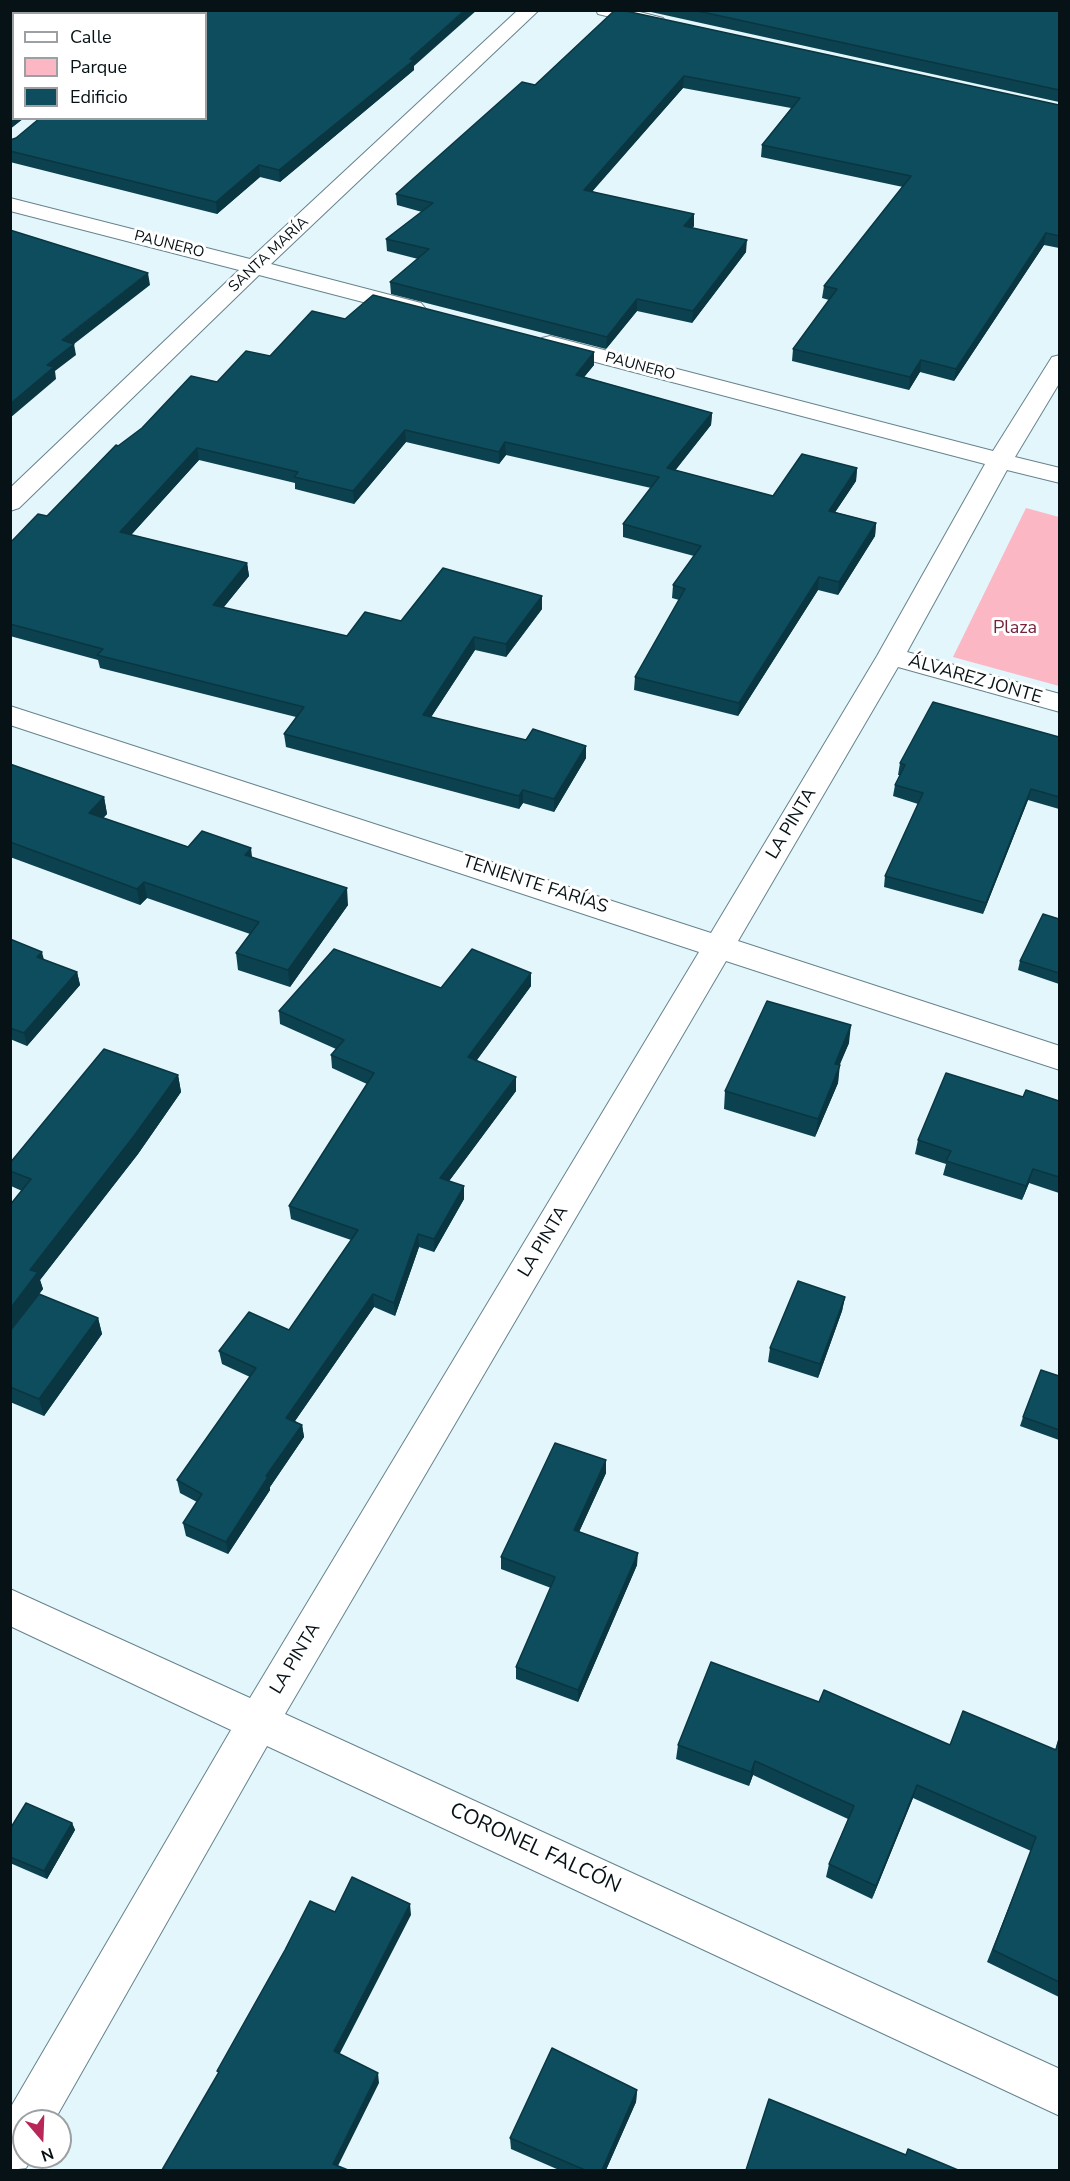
<!DOCTYPE html>
<html>
<head>
<meta charset="utf-8">
<style>
  body { margin:0 }
  #map { position:relative; width:1070px; height:2181px; overflow:hidden; background:#e3f6fc; font-family:"Nunito Sans",sans-serif }
  canvas { display:block }
  .frame { position:absolute; inset:0; border:12px solid #071216; pointer-events:none }
  .legend { position:absolute; left:12px; top:12px; width:195px; height:108px; box-sizing:border-box; background:#fff; border:2px solid #9ca0a2; margin:0; padding:8px 10px; list-style:none; font-size:18px; color:#071216 }
  .legend li { display:flex; align-items:center; gap:12px; height:30px }
  .legend b { width:30px; border:2px solid #9ca0a2 }
  .north { position:absolute; left:12px; top:2109px; width:60px; height:60px; box-sizing:border-box; background:#fff; border:2px solid #9ca0a2; border-radius:50%; rotate:161deg; font-size:16px; font-weight:700; line-height:24px; text-align:center; color:#071216 }
  .north::after { content:''; display:block; margin:auto; width:21px; height:27px; background:#b72858; clip-path:polygon(50% 0,100% 100%,50% 72%,0 100%) }
</style>
</head>
<body>
<div id="map">
<canvas width="1070" height="2181"></canvas>
<div class="frame"></div>
<ul class="legend">
<li><b style="height:8px;background:#fff"></b>Calle</li>
<li><b style="height:16px;background:#fbb7c3"></b>Parque</li>
<li><b style="height:16px;background:#0e4d5d"></b>Edificio</li>
</ul>
<div class="north">N</div>
</div>
<script>
const g = document.querySelector('canvas').getContext('2d');
g.lineJoin = 'round';
function fillPath(path, color) { g.fillStyle = color; g.fill(path, 'evenodd'); }
function strokePath(path, color, width, dash) { g.strokeStyle = color; g.lineWidth = width; g.lineCap = dash ? 'butt' : 'round'; g.setLineDash(dash || []); g.stroke(path); }
function label(font, color, halo, rows, align = 'center') {
  g.font = font + ' "Nunito Sans",sans-serif'; g.lineWidth = 6; g.setLineDash([]); g.textBaseline = 'middle'; g.strokeStyle = halo; g.fillStyle = color; for (const [text, x, y, turn = 0] of rows) {
    g.save(); g.translate(x, y); g.rotate((+turn || 0) * Math.PI / 180); g.textAlign = isNaN(turn) ? turn : align; if (halo) g.strokeText(text, 0, 0); g.fillText(text, 0, 0); g.restore();
  }
}
fillPath(new Path2D(`
  M1026,508L1059,517V686L953,657Z`), '#fbb7c3');
const minor = new Path2D(`
  M518,10H539L271,264L421,303L425,308L421,313L413,315L259,275L19,508L10,511V488L239,270L10,211V198L250,259Z
  M596,10H632L663,18L666,22L663,26L656,28L598,14Z
  M550,336L993,451L1052,357L1060,355V382L1015,457L1060,468V483L1007,470L907,652L1060,694V712L898,667L738,941L1060,1046V1070L726,961L285,1714L1060,2069V2116L267,1746L54,2121H24V2157H33L26,2168L10,2170L12,2105L231,1730L10,1626V1589L250,1698L699,952L10,725V706L711,933L877,656L985,464L542,348L538,343L542,338Z`);
strokePath(minor, '#66838d', 2);
fillPath(minor, '#fff');
fillPath(new Path2D(`
  M10,10L414,66V70L280,182L260,177L217,214L10,162V140L206,118L14,14V118H24L10,129Z
  M615,10L1059,105V248L1044,245L954,381L920,372L909,390L792,361L793,349L829,300L822,298L824,286L903,187L761,157L762,145L791,108L683,88L592,191L694,226L692,228L746,252L692,323L637,311L606,349L391,294L390,282L418,259L387,251L386,239L422,212L397,205L396,194L535,85Z
  M642,10H1059V102Z
  M345,319L594,365L584,377L712,413L711,425L675,470L773,496L857,468L856,481L835,512L876,523L875,536L838,595L818,590L738,716L634,690L635,677L679,600L672,598L673,585L694,556L623,537V524L651,488L506,455L499,464L406,442L354,504L295,489V483L199,460L131,535L247,563L249,576L223,608L347,636L401,621L542,609L506,657L475,650L431,717L526,740L586,746V758L554,812L523,803L519,809L286,747L284,734L296,717L100,668L98,660L10,636V543L47,516L118,446L217,382Z
  M1059,737V809L1028,800L983,914L884,887L885,876L918,804L893,796L895,785L900,775H898L900,763Z
  M10,764L104,797L107,814L103,818L188,847L252,858L348,905L290,987L238,970L236,953L250,934L147,898L140,905L10,857Z
  M1059,919V984L1018,970L1020,961Z
  M10,939L44,960L77,972L80,985L27,1046L10,1039Z
  M531,986L476,1061L516,1091L449,1181L464,1199L434,1252L419,1247L395,1316L374,1307L295,1421L302,1425L304,1437L270,1487V1490L228,1554L186,1536L183,1523L197,1502L180,1493L177,1480L250,1377L222,1364L219,1351L289,1330L351,1240L291,1219L289,1206L367,1084L332,1068L331,1055L336,1049L280,1024L279,1011L441,988Z
  M849,1043L839,1065L838,1083L815,1137L724,1109L725,1091Z
  M178,1075L181,1092L138,1154L40,1280L43,1289L39,1294L98,1318L102,1334L44,1416L10,1402V1205L22,1191L11,1186L10,1163Z
  M1023,1097L1059,1101V1193L1029,1183L1022,1200L943,1175L946,1164L915,1154L918,1140Z
  M845,1297L842,1311L818,1378L768,1362L770,1348Z
  M1059,1376V1440L1020,1426L1023,1417Z
  M606,1460V1473L579,1532L637,1565L578,1702L516,1679V1667L551,1588L501,1569V1557Z
  M819,1702L950,1745L1055,1750L1059,1738V1997L987,1962L1031,1851L913,1798L872,1899L826,1877L829,1864L848,1819L753,1775L749,1786L676,1759L678,1745Z
  M72,1823L75,1830L47,1879L10,1863V1829Z
  M637,2090L636,2102L606,2170H559L511,2149L510,2138Z`), '#0c4250');
fillPath(new Path2D(`
  M465,10H477L414,66V70L280,182L279,170Z
  M684,76L683,88L584,201V190Z
  M14,114V118H24L10,129V116Z
  M259,165L260,177L217,214L216,202Z
  M694,214V226L684,238V226Z
  M1046,233L1044,245L954,381L956,369Z
  M747,240L746,252L692,323L693,311Z
  M148,273L150,285L74,344L76,355L55,371L56,379L10,418V404L47,365L62,340Z
  M637,299V311L606,349L607,337Z
  M594,352V365L576,387V375Z
  M921,360L920,372L909,390L910,377Z
  M712,413L711,425L667,481V468Z
  M405,430L406,442L354,504L353,491Z
  M505,442L506,455L499,464V452Z
  M197,448L199,460L122,545L120,532Z
  M857,468L856,481L828,523L829,511Z
  M876,523L875,536L838,595L839,582Z
  M247,563L249,576L215,618L213,605Z
  M819,577L818,590L738,716L739,703Z
  M542,596V609L506,657V644Z
  M474,637L475,650L424,728L423,715Z
  M586,746V758L554,812V799Z
  M1031,789L1028,800L983,914L986,903Z
  M523,790V803L519,809V796Z
  M104,797L107,814L92,829L89,813Z
  M251,848L253,865L245,855Z
  M144,882L147,898L140,905L137,889Z
  M347,888L348,905L290,987L288,970Z
  M42,952L45,964L37,957Z
  M77,972L80,985L27,1046L24,1033Z
  M531,973V986L469,1071L468,1057Z
  M851,1025L849,1043L833,1081L835,1064Z
  M840,1065L838,1083L815,1137L818,1119Z
  M178,1075L181,1092L138,1154L40,1280L43,1289L10,1333V1309L30,1270Z
  M516,1077V1091L441,1192L440,1178Z
  M1033,1169L1029,1183L1022,1200L1026,1186Z
  M464,1186V1199L434,1252V1239Z
  M418,1234L419,1247L395,1316L394,1303Z
  M373,1294L374,1307L288,1431L286,1418Z
  M845,1297L842,1311L818,1378L820,1364Z
  M98,1318L102,1334L44,1416L39,1399Z
  M302,1425L304,1437L270,1487V1490L228,1554L226,1542L266,1476Z
  M606,1460V1473L574,1543V1530Z
  M638,1553L637,1565L578,1702V1690Z
  M755,1761L753,1775L749,1786L751,1772Z
  M917,1785L913,1798L872,1899L876,1886Z
  M72,1823L75,1830L47,1879L44,1871Z
  M410,1904L411,1915L336,2061L334,2051Z
  M378,2073L379,2083L336,2170L333,2164Z
  M637,2090L636,2102L606,2170H602Z`), '#0a3641');
const building = new Path2D(`
  M10,10H465L410,59L414,60L279,170L259,165L216,202L10,151V140L16,138L40,118H206V14H14V114L10,116Z
  M615,10H621L1059,105V236L1046,233L956,369L921,360L910,377L793,349L837,289L824,286L911,176L762,145L800,98L684,76L584,190L694,214L684,226L747,240L693,311L637,299L607,337L390,282L429,249L386,239L433,203L396,194L522,82L535,85Z
  M693,10H1059V90Z
  M10,230L148,273L62,340L74,344L47,365L54,367L10,404Z
  M373,295L594,352L576,375L712,413L667,468L773,496L802,454L857,468L829,511L876,523L839,582L819,577L739,703L635,677L685,589L673,585L701,546L623,524L659,477L505,442L499,452L405,430L353,491L294,477L298,472L197,448L120,532L247,563L213,605L347,636L365,612L401,621L443,568L542,596L506,644L474,637L423,715L526,740L533,729L586,746L554,799L523,790L519,796L284,734L304,707L97,655L103,649L10,624V543L38,514L47,516L116,445L118,446L142,428L191,376L217,382L246,351L270,356L312,311L345,319Z
  M933,702L1059,737V797L1031,789L986,903L885,876L923,793L895,785L905,765L900,763Z
  M10,764L104,797L89,813L188,847L202,831L251,848L245,855L347,888L288,970L236,953L259,922L144,882L137,889L10,842Z
  M1043,914L1059,919V973L1020,961Z
  M10,939L42,952L37,957L77,972L24,1033L10,1028Z
  M334,949L441,988L472,949L531,973L468,1057L516,1077L440,1178L464,1186L434,1239L418,1234L394,1303L373,1294L286,1418L302,1425L266,1476L268,1477L226,1542L183,1523L202,1494L177,1480L256,1368L219,1351L249,1312L289,1330L358,1230L289,1206L374,1073L331,1055L344,1040L279,1011Z
  M767,1001L851,1025L835,1064L840,1065L818,1119L725,1091Z
  M104,1049L178,1075L134,1136L30,1270L38,1272L10,1309V1205L31,1179L10,1171V1163Z
  M946,1073L1023,1097L1026,1090L1059,1101V1177L1033,1169L1026,1186L946,1161L951,1151L918,1140Z
  M798,1281L845,1297L820,1364L770,1348Z
  M39,1294L98,1318L39,1399L10,1387V1331Z
  M1041,1370L1059,1376V1430L1023,1417Z
  M555,1443L606,1460L574,1530L638,1553L578,1690L516,1667L555,1577L501,1557Z
  M711,1662L819,1702L824,1690L950,1745L963,1711L1056,1750L1059,1739V1982L993,1950L1036,1837L917,1785L876,1886L829,1864L854,1806L755,1761L751,1772L678,1745Z
  M26,1803L72,1823L44,1871L10,1857V1829Z
  M352,1877L410,1904L334,2051L378,2073L333,2164L348,2170H162L219,2072L217,2071L285,1950L310,1901L335,1912Z
  M552,2048L637,2090L602,2170H585L510,2138Z
  M769,2099L906,2155L908,2149L958,2170H746Z`);
fillPath(building, '#0e4d5d');
strokePath(building, '#0a3641', 1.5);
label('15px', '#071216', '#fff', [
  ["PAUNERO",169,245,14],
  ["SANTA MARÍA",269,255,-43],
  ["PAUNERO",640,367,15]
]);
label('18px', '#73243b', '#fff', [
  ["Plaza",1015,629]
]);
label('18px', '#071216', '#fff', [
  ["ÁLVAREZ JONTE",975,680,16],
  ["LA PINTA",792,824,-59],
  ["TENIENTE FARÍAS",535,885,18],
  ["LA PINTA",544,1242,-59],
  ["LA PINTA",296,1659,-59]
]);
label('21px', '#071216', '#fff', [
  ["CORONEL FALCÓN",535,1849,25]
]);
</script>
</body>
</html>
